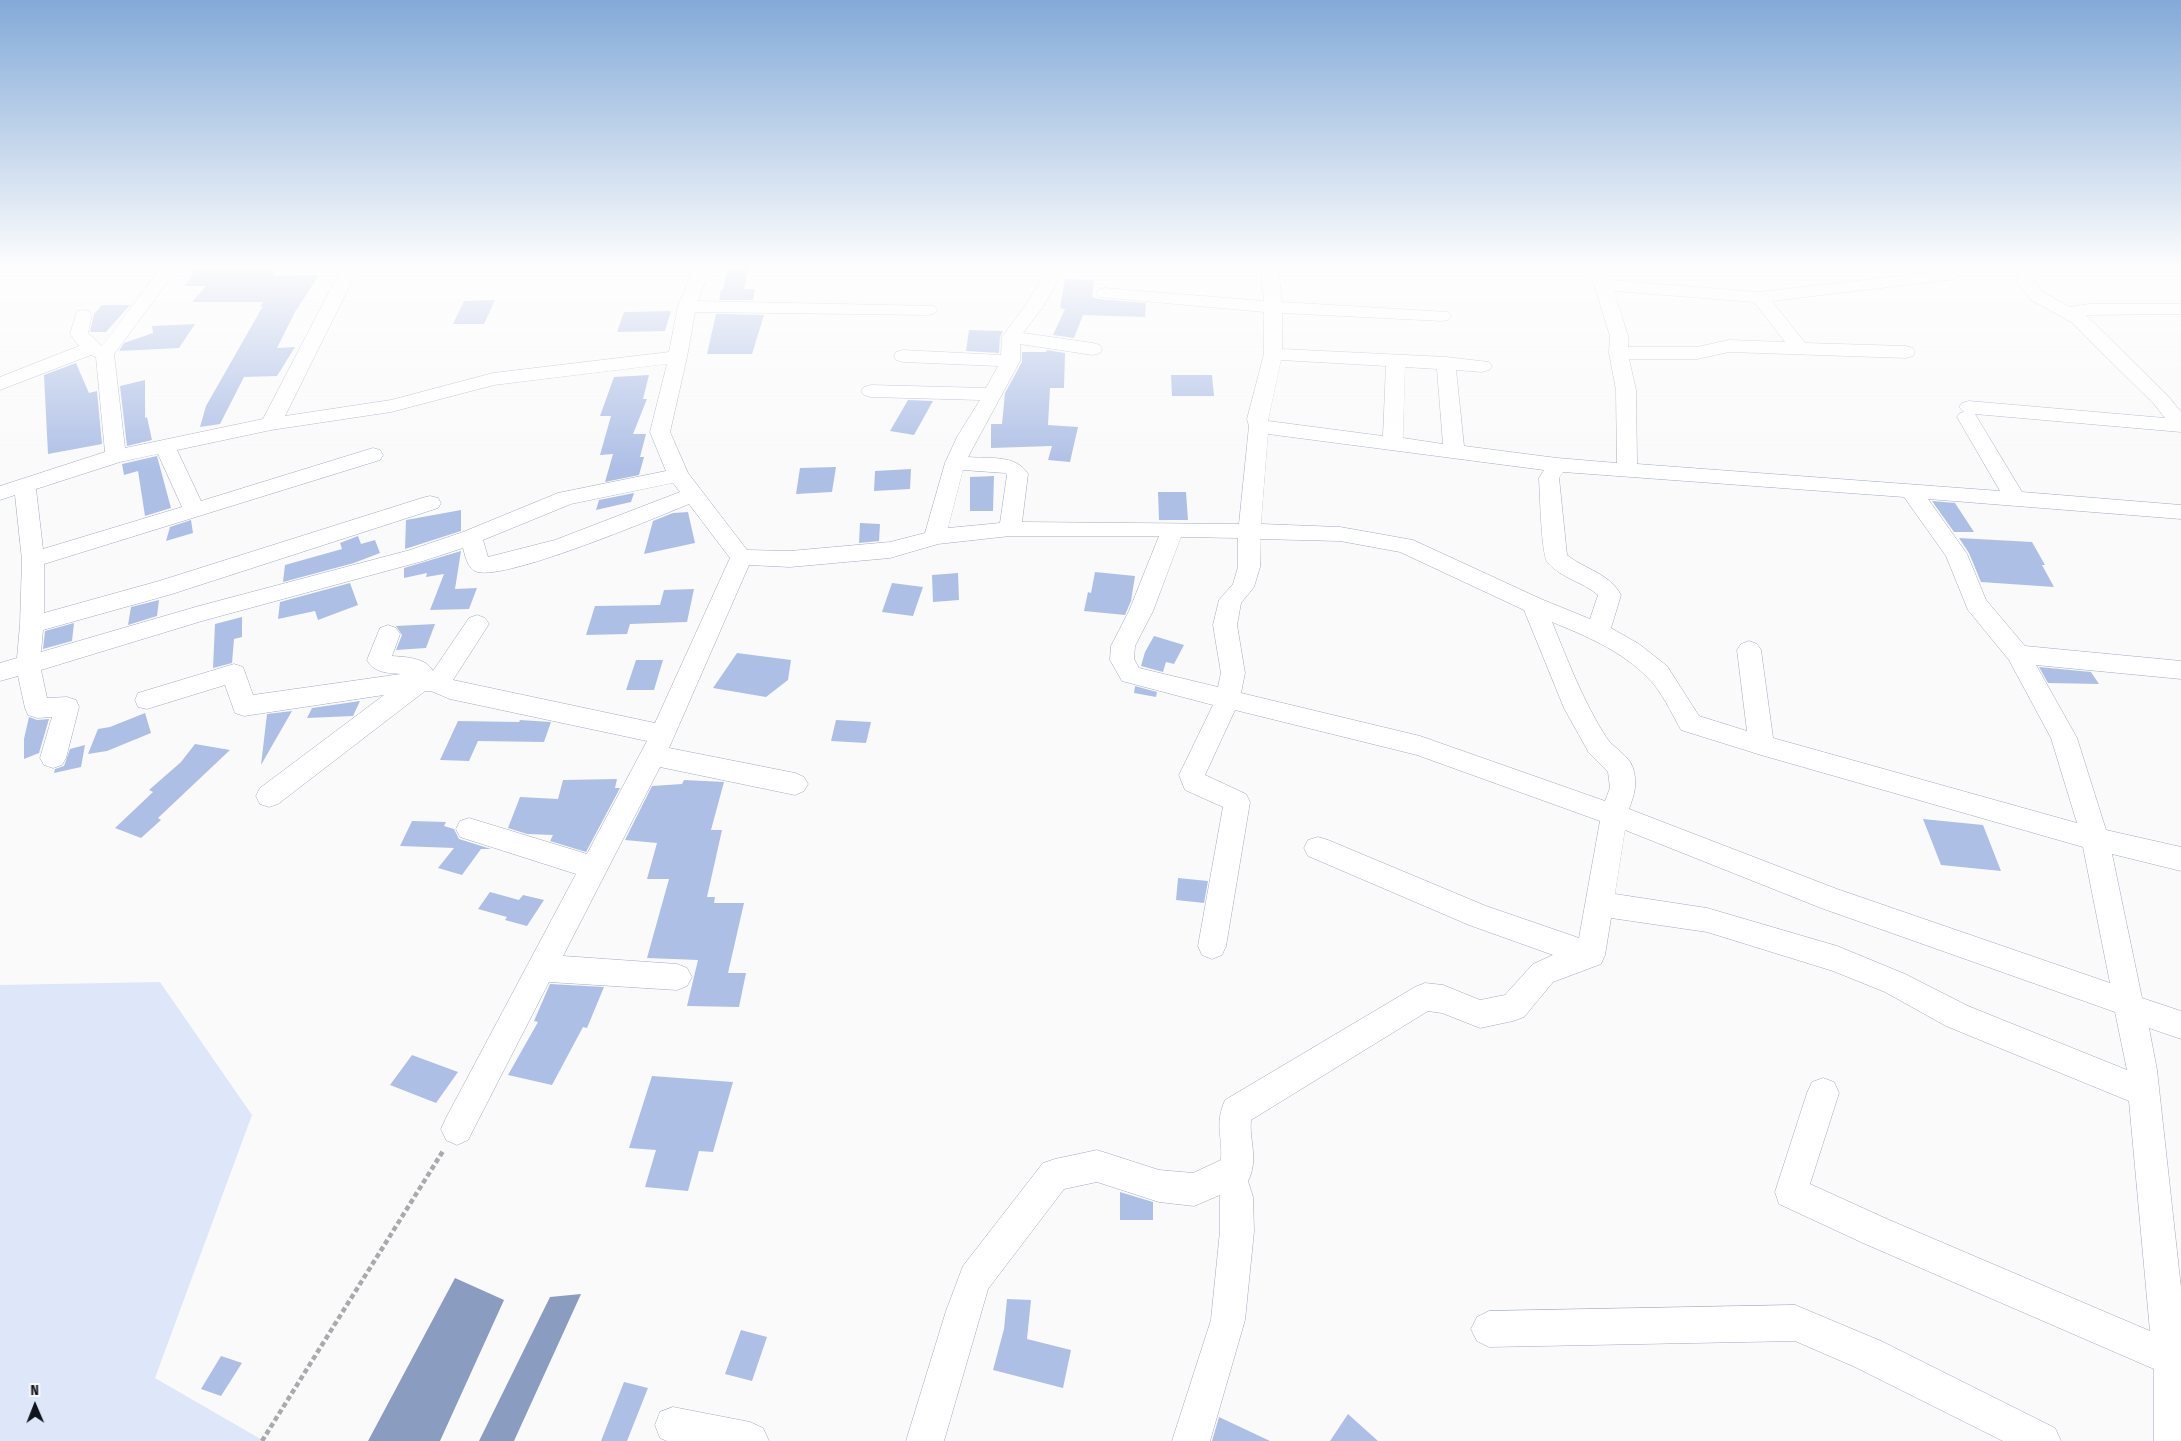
<!DOCTYPE html>
<html>
<head>
<meta charset="utf-8">
<style>
  body { margin:0 }
  #map { position:relative; width:2181px; height:1441px; overflow:hidden; background:#fafafa; font-family:"Fira Sans Condensed",sans-serif }
  canvas { display:block }
  .north { position:absolute; left:10px; top:1381px; width:50px; height:50px; -webkit-text-stroke:4px #fafafa; paint-order:stroke; rotate:359deg; font-size:14px; font-weight:700; line-height:20px; text-align:center; color:#10141c }
  .north::after { content:''; display:block; margin:auto; width:18px; height:22px; background:#10141c; clip-path:polygon(50% 0,100% 100%,50% 72%,0 100%) }
</style>
</head>
<body>
<div id="map">
<canvas width="2181" height="1441"></canvas>
<div class="north">N</div>
</div>
<script>
const g = document.querySelector('canvas').getContext('2d');
g.lineJoin = 'round';
function fillPath(path, color) { g.fillStyle = color; g.fill(path, 'evenodd'); }
function strokePath(path, color, width, dash) { g.strokeStyle = color; g.lineWidth = width; g.lineCap = dash ? 'butt' : 'round'; g.setLineDash(dash || []); g.stroke(path); }
fillPath(new Path2D(`
  M160,982L252,1115L155,1378L264,1441H0V985Z`), '#dee7fa');
fillPath(new Path2D(`
  M455,1278L504,1300L440,1441H368Z
  M581,1294L514,1441H479L550,1297Z`), '#8b9cc1');
fillPath(new Path2D(`
  M197,267H273L274,276L319,275L295,312L277,348L295,347L277,376L244,377L220,424L200,427L206,406L263,306L260,307L263,302H192L206,286H184Z
  M748,268L744,289H755L753,300H719L721,290H723L728,269Z
  M1065,279L1094,280L1092,297L1099,299L1146,303L1145,317L1083,315L1074,338L1053,335L1065,309L1060,308Z
  M495,300L484,324H453L464,301Z
  M102,305H130L106,332H90L94,314Z
  M671,311L665,331L617,332L624,312Z
  M716,314L764,315L752,354H707Z
  M195,324L179,348L119,351L124,343L153,333L152,326Z
  M969,330L1003,331L1000,337L999,353L966,351Z
  M1047,350L1065,353L1064,388H1050L1048,425L1078,427L1070,462L1048,460L1052,446L991,448V424H1002L1005,393L1022,362V352H1046Z
  M76,363L89,393L97,391L102,444L48,454L44,375Z
  M649,375L643,399H647L633,434H646L640,457H644L639,475L605,482L613,454L600,455L611,416H600L614,377Z
  M1171,375H1212L1214,396H1172Z
  M145,380V418L147,417L152,440L127,446L120,386Z
  M908,400L933,401L914,435L890,431Z
  M157,456L171,508L145,516L138,471L124,475L122,464Z
  M836,467L832,492L796,494L800,468Z
  M911,469L910,489L874,491L875,471Z
  M994,476L993,511H970V477Z
  M1158,492H1186L1188,520H1159Z
  M634,493L631,502L596,510L599,500Z
  M1932,501L1955,503L1974,532H1954Z
  M461,510V531L405,549L406,520Z
  M688,512L695,543L644,554L653,521L673,513Z
  M191,520L193,533L166,541L170,527Z
  M860,523L880,524L879,541L859,543Z
  M358,536L361,544L375,540L380,553L354,563L283,582L285,565L342,549L340,543Z
  M1959,538L2032,542L2045,565H2042L2054,587L1981,582L1969,553Z
  M461,551L455,589L477,588L469,609L430,610L444,574L426,577L427,573L404,578V568Z
  M1095,572L1135,576L1131,601L1125,615L1084,611L1088,592L1091,593Z
  M958,573L959,600L933,602L932,575Z
  M350,583L358,605L318,620L315,611L278,619L280,602Z
  M892,583L923,587L913,616L882,612Z
  M694,589L687,622L630,624L627,634L586,635L595,606L660,605L664,590Z
  M159,600L157,616L128,625L131,607Z
  M242,617V637L234,639L232,663L213,668L215,624Z
  M74,623L72,641L43,649L45,631Z
  M435,624L426,648L396,650L402,635L396,626Z
  M1154,636L1184,645L1174,664L1166,662L1163,672L1141,666L1145,652Z
  M737,653L791,660L788,680L766,697L713,688Z
  M636,660H663L654,690H626Z
  M2039,667L2091,672L2099,684L2048,683Z
  M1135,686L1157,692L1156,697L1134,693Z
  M360,701L353,716L307,718L312,708Z
  M292,711L261,765L267,714Z
  M145,713L151,733L107,751L88,754L98,729L110,727Z
  M29,717L37,720L49,719L39,753L24,759V739Z
  M520,720L551,722L544,742L478,741L469,761L440,760L458,721L519,722Z
  M836,720L871,722L866,743L831,741Z
  M195,744L230,750L158,818L161,820L141,838L115,828L153,792L149,790L181,762Z
  M85,745L81,767L54,773L55,769L64,766L70,749Z
  M617,779L615,788H620L586,852L550,841L553,835L527,834L508,828L520,797L558,799L563,780Z
  M684,780L724,782L711,830H722L707,897H715L714,903H744L728,973H746L739,1007L687,1006L698,960L647,958L669,879H647L657,843L625,840L652,786L682,784Z
  M1923,819L1983,825L2001,871L1941,865Z
  M412,821L446,822L444,826L454,829L459,839L491,849H481L462,875L438,868L454,848L400,846Z
  M1178,878L1208,881L1204,903L1176,900Z
  M490,892L519,900L523,895L544,900L527,926L505,920L507,917L478,909Z
  M550,984L604,987L587,1028L583,1027L552,1085L508,1075L538,1022L534,1021Z
  M412,1055L458,1072L436,1103L390,1085Z
  M652,1076L733,1082L713,1152L699,1151L688,1191L645,1187L656,1150L629,1148Z
  M1120,1192L1153,1202V1220H1120Z
  M1007,1299L1031,1300L1027,1339L1071,1350L1063,1388L993,1370L1004,1329Z
  M741,1330L767,1337L752,1381L725,1374Z
  M221,1356L242,1363L221,1396L201,1389Z
  M624,1382L648,1388L627,1441H601Z
  M1348,1414L1378,1441H1330Z
  M1219,1417L1270,1441H1212Z`), '#aebfe6');
const minor = new Path2D(`
  M161,267H179L114,354L125,448L263,419L342,267H359L285,416L391,400L493,373L669,352L678,306L694,267H711L698,301L934,306L937,310L934,314L928,315L695,312L687,357L670,432L688,473L747,550L790,551L890,542L925,533L945,463L957,437L980,400L871,397L864,395L861,391L864,387L871,385L986,388L998,366L903,362L896,360L894,356L896,352L903,350L1001,355L1002,337L1025,306L1049,267H1066L1042,308L1023,333L1093,343L1100,345L1102,349L1100,353L1093,355L1020,344V361L968,457C989,459 1016,454 1028,474L1022,522L1239,524L1249,426L1247,419L1264,354V312L1099,297L1096,293L1099,289L1105,288L1264,301L1261,267H1278L1282,302L1448,312L1451,316L1448,320L1442,321L1282,313V349L1446,357L1489,362L1492,366L1489,370L1482,372L1456,370L1464,446L1557,458L1617,463L1616,390L1609,353L1610,336L1594,285L1583,267H1599L1609,280L1759,292L1950,270L1956,271L1959,275L1956,279L1772,301L1805,343L1906,346L1913,348L1915,352L1913,356L1906,358L1729,352L1697,359H1629L1636,390L1637,464L2000,491L1957,417L1960,413L1964,412L1959,407L1962,403L1969,401L2165,418L2154,404L2071,322L2031,300L2016,281L2023,267H2039L2034,281L2043,292L2070,307L2089,304H2181V314L2086,315L2168,396L2181,412V432L1975,414L2022,492L2181,505V519L1928,499L1967,554L1986,600L2025,646L2181,661V679L2036,665L2077,738L2106,830L2181,847V871L2112,854L2142,998L2181,1011V1039L2149,1028L2157,1070L2181,1288V1441H2154V1369L1863,1243L1779,1204L1775,1192L1807,1093L1812,1082L1823,1078L1834,1082L1839,1093L1810,1184L1887,1219L2150,1331L2129,1101L1946,1026L1885,992L1833,971L1707,932L1611,918L1605,955L1601,964L1553,982L1524,1017L1513,1021L1480,1028L1442,1013L1428,1011L1251,1120C1249,1141 1259,1160 1248,1181L1253,1197L1254,1231L1245,1320L1210,1441H1172L1211,1320L1220,1231V1195L1194,1206L1159,1202L1097,1182L1064,1189L988,1289L944,1441H906L946,1311L963,1266L1043,1163L1055,1159L1097,1150L1159,1170L1193,1173L1221,1160C1223,1135 1214,1126 1225,1100L1415,987L1425,983L1443,985L1480,1000L1505,995L1533,964L1553,955L1469,925L1308,856L1304,848L1308,840L1318,837L1328,840L1486,906L1579,938L1600,821L1417,755L1235,710L1205,775L1246,794L1250,802L1226,946L1222,955L1212,959L1202,955L1198,946L1223,807L1185,790L1179,775L1213,705L1122,681L1110,660L1111,646L1129,611L1159,536H1010L938,544L890,558L790,567L749,565L669,748L795,773L804,777L808,784L804,791L795,795L660,767L563,956L677,964L687,968L692,977L687,986L677,990L549,982L468,1140L457,1145L446,1140L441,1129L446,1118L576,874L460,837L456,829L460,821L469,818L587,854L647,741L450,699L431,691H425L278,804L269,807L260,804L256,796L260,788L384,695L244,716L235,713L225,685L147,709L138,707L135,700L138,693L234,664L243,667L253,695L401,674C388,673 374,673 367,660L380,628L388,625L396,628L400,634L392,656C407,657 426,658 433,671L469,618L477,615L485,618L489,624L453,680L655,723L730,558L689,504C657,517 499,584 475,571C467,567 465,555 463,548L423,561L202,621L41,670L47,698L67,697L76,700L79,707L66,758L62,765L53,768L44,765L40,758L52,717L37,718L28,715L25,708L18,676L0,681V663L17,658L20,625L22,560L15,495L0,500V486L105,452L96,357L91,355L0,390V377L79,346L70,334L77,311L83,310L89,311L92,315L88,333L102,346ZM1614,291L1754,302L1785,342L1729,340L1697,347H1628V336ZM1281,360L1386,366L1383,436L1268,421ZM667,364L650,432L666,471L558,493L463,532L410,550L199,606L41,652L43,630L172,594L438,508L441,503L438,498L430,496L422,498L159,581L44,613V564L380,460L383,455L380,450L373,448L201,501L177,450L271,430L391,412L494,385ZM1405,367L1437,369L1443,444L1403,438ZM1268,434L1544,470L1539,478C1540,492 1541,556 1548,563C1561,578 1583,582 1598,595L1590,619L1541,599L1413,540L1340,527L1261,524ZM158,454L182,507L43,549L36,489L120,462ZM963,470L1005,473L1007,475L1000,523L948,528ZM1563,472L1904,497L1946,556L1968,610L2009,660L2051,738L2077,823L1773,738L1761,650L1757,644L1749,641L1741,644L1737,650L1747,731L1699,716L1667,666L1639,644L1611,628L1621,595C1609,573 1586,570 1567,555L1559,478ZM673,483L680,492L555,540L488,557L483,540L571,504ZM1181,537L1238,538V567L1233,584L1219,600L1213,625L1221,673L1218,687L1139,668L1134,659L1135,646L1153,611ZM1260,539L1340,541L1400,552L1524,610L1564,708L1589,753L1608,772L1610,788L1605,801L1420,736L1241,693L1245,673L1237,625L1241,603L1254,587L1260,567ZM1552,622C1586,636 1622,651 1648,678C1661,690 1672,714 1681,730L1761,755L2083,847L2110,983L1837,889L1629,809C1634,795 1638,784 1633,768C1629,755 1613,748 1606,737C1583,701 1568,661 1552,622ZM1625,830L1821,908L2115,1012L2127,1070L1968,1006L1905,974L1837,946L1707,908L1615,894Z
  M1795,1305L1881,1341L2055,1428L2061,1441H2003L1855,1367L1795,1341L1489,1347L1477,1341L1471,1329L1477,1317L1489,1311Z
  M673,1407L750,1422L763,1428L769,1441H667L660,1438L655,1425L660,1412Z`);
strokePath(minor, '#a0aac0', 1);
strokePath(new Path2D(`
  M262,1441L443,1151`), '#a8aaad', 4.5, [5, 3]);
fillPath(minor, '#fff');
const sky = g.createLinearGradient(0, 0, 0, 468);
sky.addColorStop(0, '#83aad8');
sky.addColorStop(0.57, '#fdfdfd');
sky.addColorStop(1, '#fdfdfd00');
g.fillStyle = sky;
g.fillRect(0, 0, 2181, 468);
</script>
</body>
</html>
